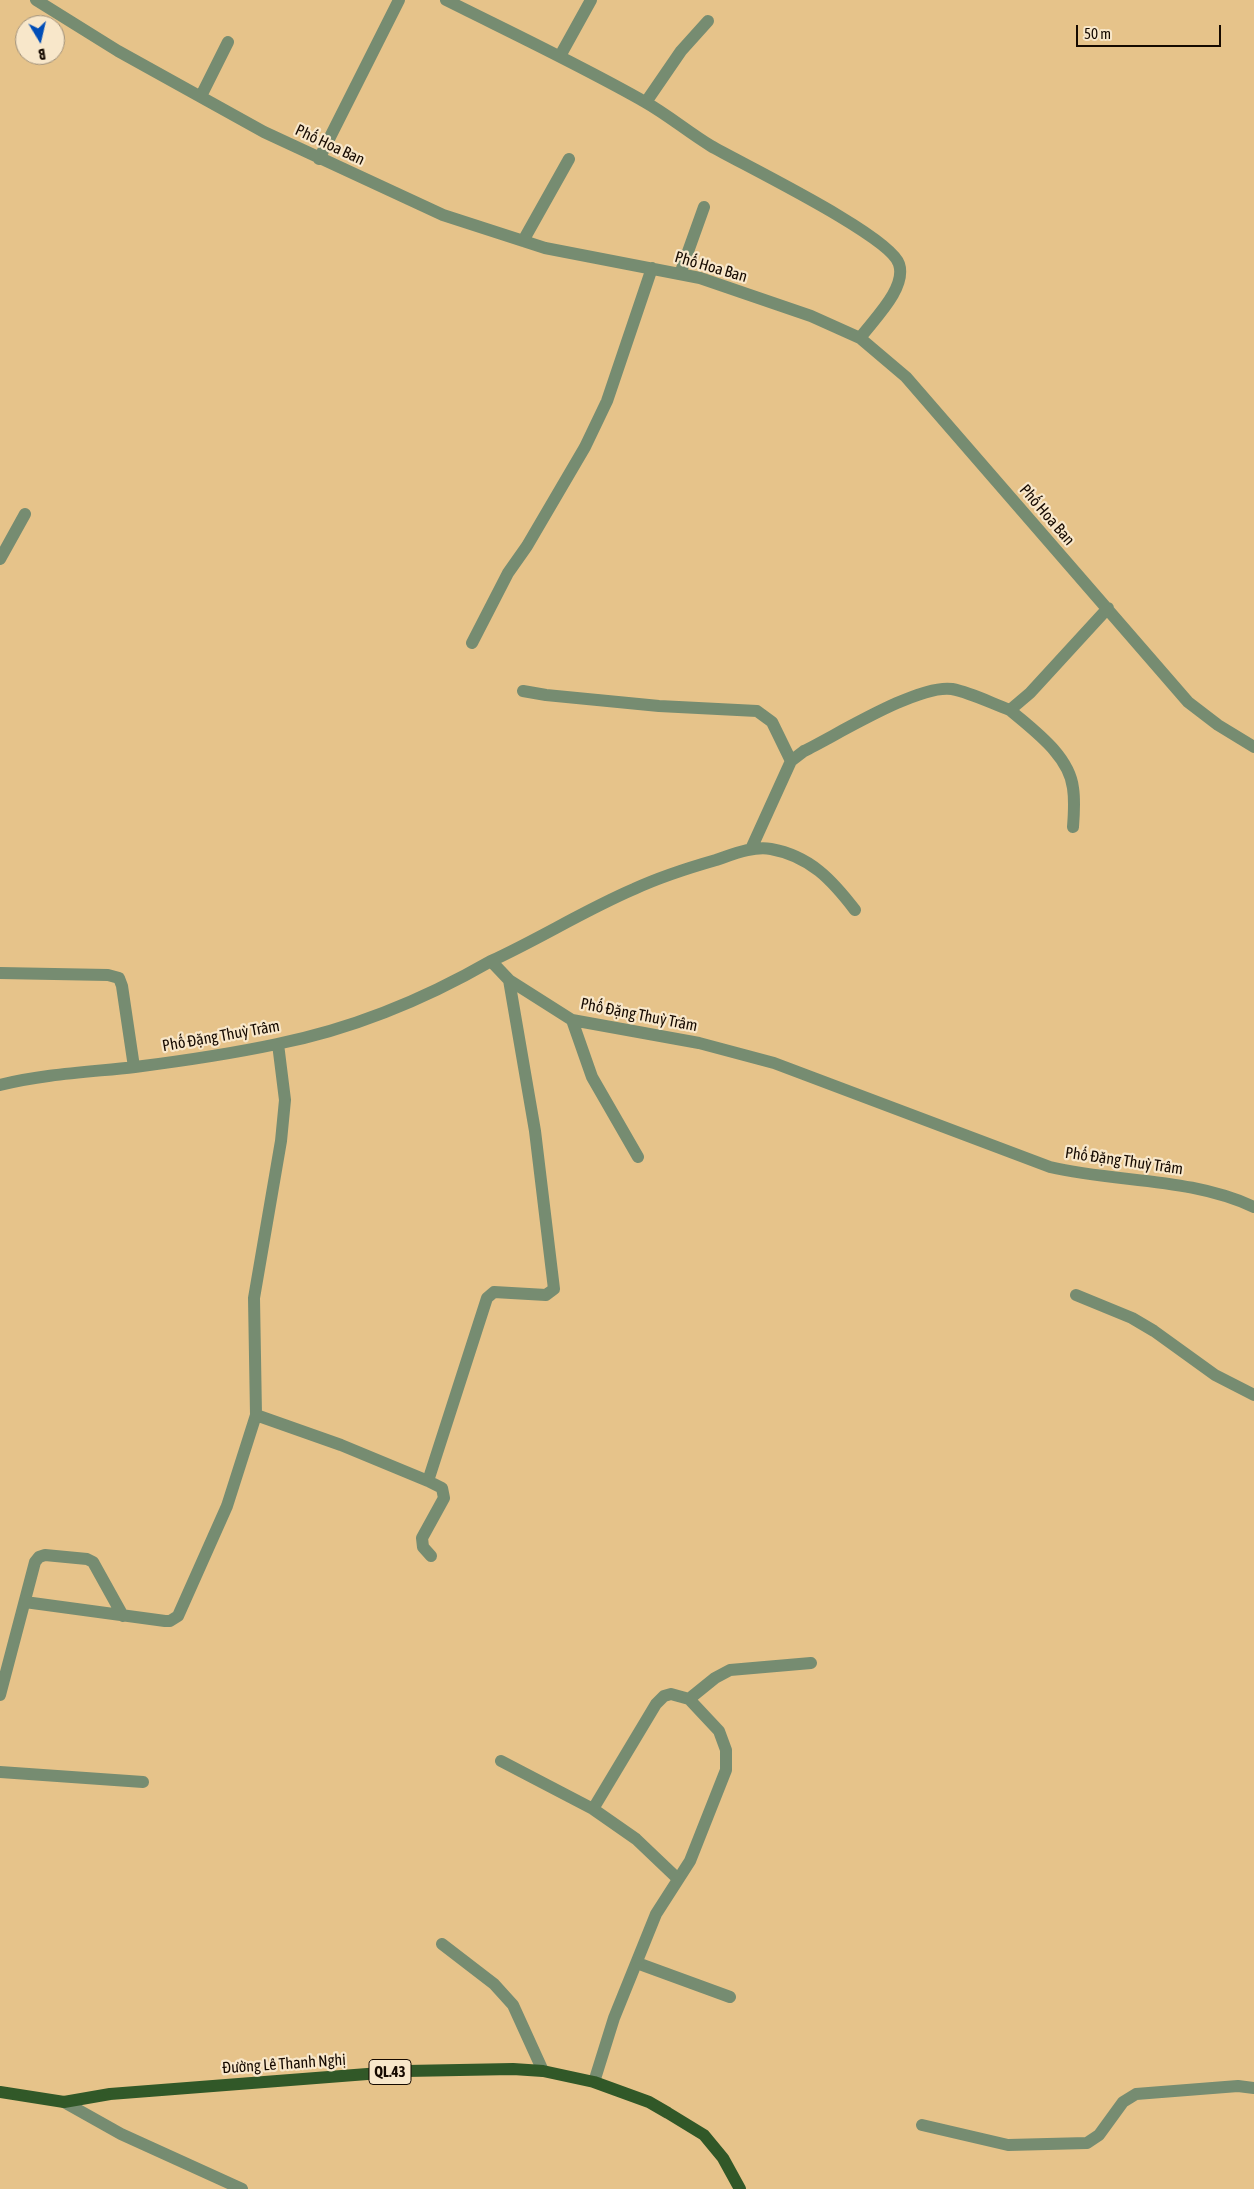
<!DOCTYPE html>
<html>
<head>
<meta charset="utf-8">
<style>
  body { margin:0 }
  #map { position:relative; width:1254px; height:2189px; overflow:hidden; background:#e6c38a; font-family:"Asap Condensed",sans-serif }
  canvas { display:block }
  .north { position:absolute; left:15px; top:15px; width:50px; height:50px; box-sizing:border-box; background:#f8e7ca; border:1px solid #9e8f79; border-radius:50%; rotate:171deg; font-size:14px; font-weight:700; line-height:20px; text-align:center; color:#160a00 }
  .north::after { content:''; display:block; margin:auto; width:18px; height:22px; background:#004db7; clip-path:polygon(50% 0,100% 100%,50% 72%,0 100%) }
  .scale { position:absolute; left:1076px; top:25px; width:145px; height:22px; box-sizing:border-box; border:2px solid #160a00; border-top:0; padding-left:6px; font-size:15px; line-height:18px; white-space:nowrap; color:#160a00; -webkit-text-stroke:4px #f8e7ca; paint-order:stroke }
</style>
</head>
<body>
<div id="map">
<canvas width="1254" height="2189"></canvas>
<div class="north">B</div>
<div class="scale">50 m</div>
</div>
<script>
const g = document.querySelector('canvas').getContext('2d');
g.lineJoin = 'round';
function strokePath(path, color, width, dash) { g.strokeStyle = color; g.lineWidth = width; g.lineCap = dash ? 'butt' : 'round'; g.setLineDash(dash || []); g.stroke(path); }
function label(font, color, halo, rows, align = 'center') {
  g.font = font + ' "Asap Condensed",sans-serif'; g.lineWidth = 4.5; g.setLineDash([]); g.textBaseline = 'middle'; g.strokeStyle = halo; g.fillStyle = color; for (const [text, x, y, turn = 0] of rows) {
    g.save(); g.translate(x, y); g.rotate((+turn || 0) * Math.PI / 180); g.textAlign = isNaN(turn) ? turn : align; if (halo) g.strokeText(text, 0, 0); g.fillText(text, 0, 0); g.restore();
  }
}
strokePath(new Path2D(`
  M36,0L118,51L264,132L443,215L545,248L700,278L811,316L860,338L906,377L1188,702L1218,725L1254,747
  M446,0C512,33 580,65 645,102C668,115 688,132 711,146C742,164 891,236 899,264C907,288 874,319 860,338
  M560,56L591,0
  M201,96L228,42
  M646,102L681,51L708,21
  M319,159L399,0
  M523,241L569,159
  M680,274L704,207
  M0,559L25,514
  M472,643L508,573L527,546L585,447L607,401L652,268
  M523,691L546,695L659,706L757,711L772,722L791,761
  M1010,710C1033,730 1069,755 1073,788C1075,801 1074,814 1073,827
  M751,849L791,761L804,751C837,735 918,684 952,689C972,693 991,703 1010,710L1030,693L1108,608
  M491,961C539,939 585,910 634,889C660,877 688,868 716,860C734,854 753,846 771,849C810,856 832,880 855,910
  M0,973L108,975L119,978L122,986L134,1067
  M572,1020L592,1077L638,1157
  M0,1085C44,1074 90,1072 135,1067C182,1061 230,1054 277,1044C352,1029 425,999 491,961L509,980L572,1020L699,1043L774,1063L1050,1167C1118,1183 1189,1177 1254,1207
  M1076,1295L1132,1318L1154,1331L1215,1375L1254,1395
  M256,1415L341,1445L428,1481L487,1298L494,1292L546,1295L554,1289L535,1131L509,980
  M428,1481L442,1488L444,1498L422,1538L423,1547L431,1556
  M25,1602L165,1621H170L178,1616L227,1506L256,1415L254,1298L281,1141L285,1100L278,1044
  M0,1695L35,1562L39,1557L45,1555L87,1559L93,1562L123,1616
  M689,1699L715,1678L730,1670L811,1663
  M501,1761L593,1809L636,1839L678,1879
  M0,1772L143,1782
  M593,1809L656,1704L664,1696L671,1694L689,1699L719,1731L726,1750V1770L690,1861L656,1914L614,2018L594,2082
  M442,1944L494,1984L513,2005L543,2071
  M637,1963L730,1997
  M64,2102L121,2134L242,2189
  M922,2125L1008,2145L1087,2143L1099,2135L1123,2102L1136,2094L1238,2086L1254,2088`), '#768c71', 12);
strokePath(new Path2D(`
  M0,2092L64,2102L110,2094L406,2071L513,2069L543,2071L594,2082L649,2102L668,2113L704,2135L723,2158L740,2189`), '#315828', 12);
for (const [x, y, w] of [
  [390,2072,42]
]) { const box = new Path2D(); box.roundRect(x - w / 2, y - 12.5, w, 25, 4); g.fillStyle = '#f8e7ca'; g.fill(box); strokePath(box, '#160a00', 1); }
label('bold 15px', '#160a00', null, [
  ["QL.43",390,2072]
]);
label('16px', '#160a00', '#f8e7ca', [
  ["Phố Hoa Ban",330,145,25],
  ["Phố Hoa Ban",711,267,16],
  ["Phố Hoa Ban",1047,515,49],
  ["Phố Đặng Thuỳ Trâm",639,1015,11],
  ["Phố Đặng Thuỳ Trâm",221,1036,-10],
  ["Phố Đặng Thuỳ Trâm",1124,1161,8],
  ["Đường Lê Thanh Nghị",284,2064,-4]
]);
</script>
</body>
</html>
